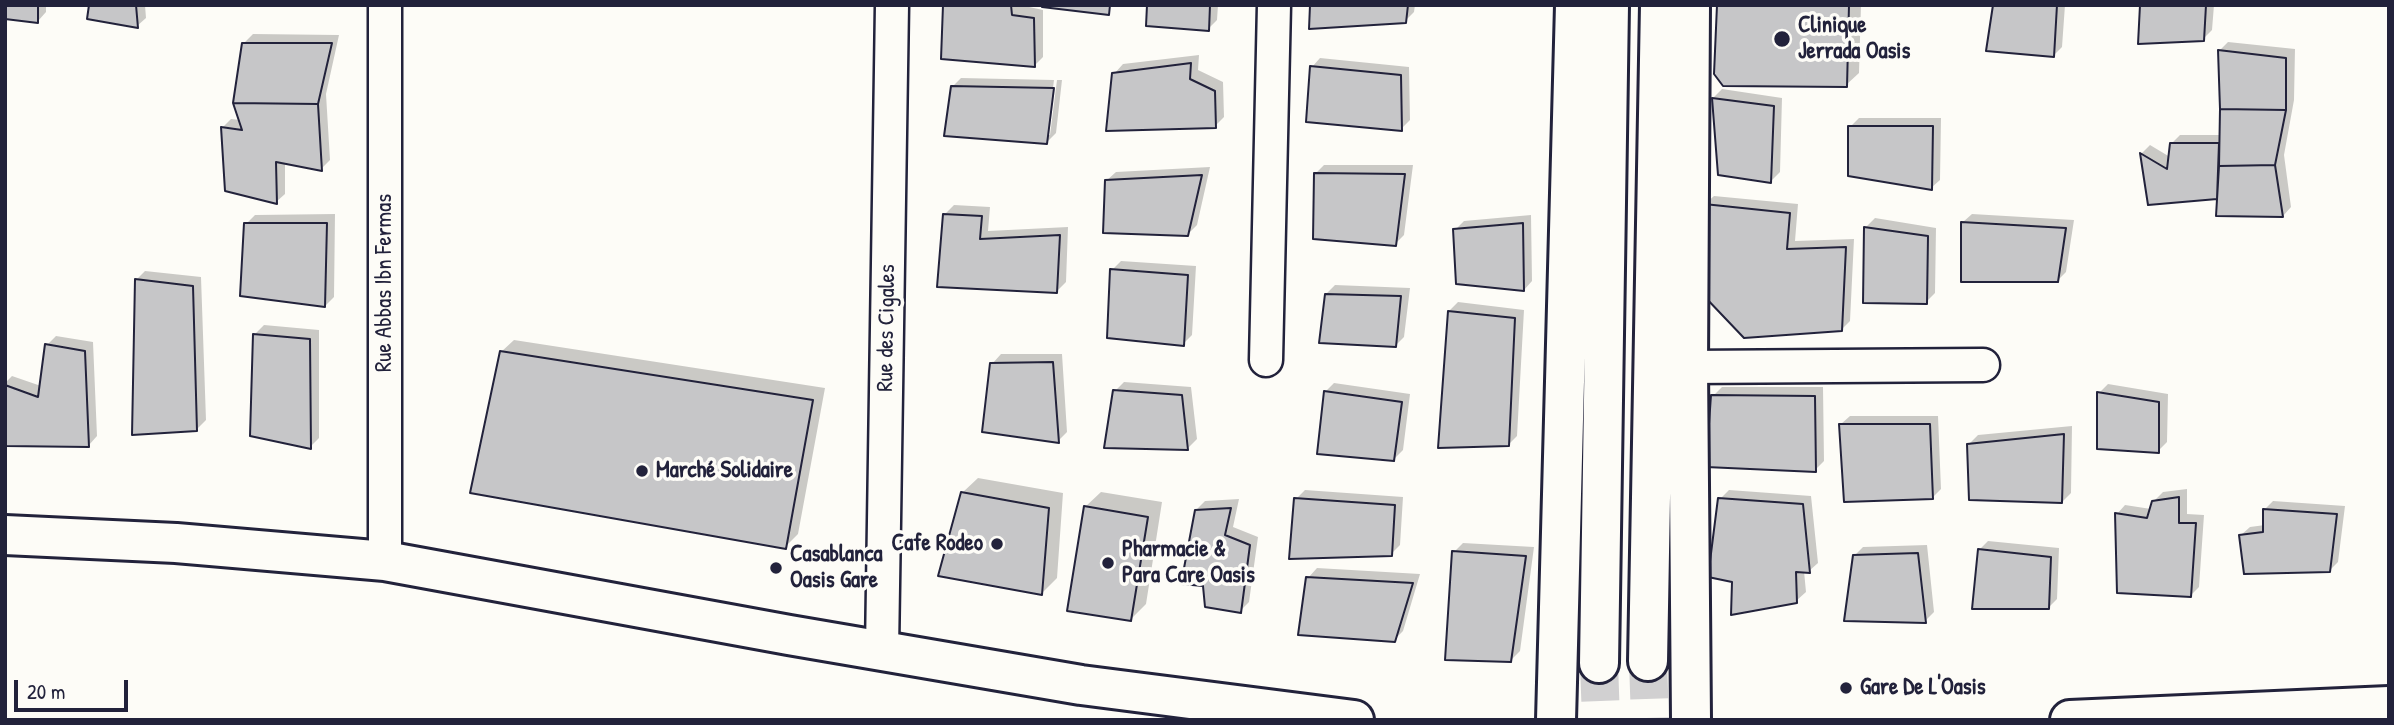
<!DOCTYPE html>
<html>
<head>
<meta charset="utf-8">
<style>
  body { margin:0 }
  #map { position:relative; width:2394px; height:725px; overflow:hidden; background:#fdfcf7; font-family:"Patrick Hand",sans-serif }
  canvas { display:block }
  .frame { position:absolute; inset:0; border:7px solid #22223b; pointer-events:none }
  .scale { position:absolute; left:14px; top:680px; width:114px; height:32px; box-sizing:border-box; border:4px solid #22223b; border-top:0; padding-left:9px; font-size:21px; line-height:24px; white-space:nowrap; color:#22223b; -webkit-text-stroke:5px #fdfcf7; paint-order:stroke }
</style>
</head>
<body>
<div id="map">
<canvas width="2394" height="725"></canvas>
<div class="frame"></div>
<div class="scale">20 m</div>
</div>
<script>
const g = document.querySelector('canvas').getContext('2d');
g.lineJoin = 'round';
function fillPath(path, color) { g.fillStyle = color; g.fill(path, 'evenodd'); }
function strokePath(path, color, width, dash) { g.strokeStyle = color; g.lineWidth = width; g.lineCap = dash ? 'butt' : 'round'; g.setLineDash(dash || []); g.stroke(path); }
function label(font, color, halo, rows, align = 'center') {
  g.font = font + ' "Patrick Hand",sans-serif'; g.lineWidth = 7; g.setLineDash([]); g.textBaseline = 'middle'; g.strokeStyle = halo; g.fillStyle = color; for (const [text, x, y, turn = 0] of rows) {
    g.save(); g.translate(x, y); g.rotate((+turn || 0) * Math.PI / 180); g.textAlign = isNaN(turn) ? turn : align; if (halo) g.strokeText(text, 0, 0); g.fillText(text, 0, 0); g.restore();
  }
}
fillPath(new Path2D(`
  M5,5H46V12L38,21Z
  M90,5H145L146,18L137,26Z
  M945,5H1020L1043,10V57L1034,66Z
  M1149,5H1218L1217,20L1208,29Z
  M1312,5H1415L1414,12L1405,21Z
  M1718,5H1861L1859,73L1846,85Z
  M1995,5H2065L2062,47L2053,56Z
  M2142,5H2214L2212,30L2203,39Z
  M253,34L339,35L326,94L330,160L321,169L285,162V194L276,202L223,127L231,119L240,120L244,43Z
  M2228,42L2295,49L2294,100L2284,155L2291,207L2283,216L2219,197L2150,203L2141,154L2150,145L2170,157L2171,144L2180,135H2221L2219,51Z
  M1199,55L1198,70L1223,82L1224,117L1215,126L1114,74L1123,64Z
  M1320,58L1409,67L1410,120L1401,129L1312,67Z
  M961,78L1054,80L1047,135H1050L1057,80H1062L1056,133L1047,142L952,87Z
  M1722,89L1782,98L1780,172L1771,181L1713,98Z
  M1859,118H1941L1940,180L1931,188L1850,127Z
  M1324,165H1413L1404,235L1395,244L1315,174Z
  M1210,167L1197,225L1188,234L1106,181L1116,172Z
  M1714,196L1798,204L1795,241L1854,239L1850,321L1841,330L1705,204Z
  M954,205L990,207L988,231L1068,227L1066,282L1057,291L939,285L945,214Z
  M335,214L334,297L325,306L246,224L255,215Z
  M1972,214L2074,220L2066,272L2057,281L1963,222Z
  M1531,215L1532,281L1524,290L1455,230L1464,221Z
  M1875,218L1936,228L1935,293L1926,302L1866,227Z
  M1121,261L1196,266L1192,335L1183,344L1112,270Z
  M145,271L201,277L206,420L197,429L136,280Z
  M1335,285L1410,288L1404,337L1395,346L1326,294Z
  M1458,302L1524,310L1517,436L1508,445L1449,311Z
  M264,325L319,330V438L310,447L255,334Z
  M56,336L93,342L97,436L89,445L5,444V383L12,376L41,386L47,345Z
  M514,340L825,388L798,534L785,547L501,352Z
  M1001,354H1062L1067,432L1058,441L992,364Z
  M1124,382L1191,387L1197,439L1188,448L1115,391Z
  M1334,383L1410,394L1403,450L1394,459L1325,392Z
  M2108,384L2168,394L2167,442L2158,451L2099,393Z
  M1722,387H1823L1824,461L1815,470L1713,396Z
  M1850,416H1938L1941,489L1932,498L1841,424Z
  M2072,426L2071,493L2062,502L1969,444L1978,435Z
  M978,478L1063,493L1057,578L1042,593L962,493Z
  M2187,489V514L2204,515L2199,587L2190,596L2117,514L2125,505L2151,509L2153,502L2163,492Z
  M1305,490L1403,497L1400,545L1391,554L1296,499Z
  M1729,490L1811,496L1818,563L1809,571H1804L1806,592L1796,601L1734,581L1720,499Z
  M1101,492L1162,502L1146,604L1131,619L1085,507Z
  M1239,499L1233,527L1258,537L1249,602L1240,611L1196,510L1205,501Z
  M2273,501L2345,506L2338,562L2329,571L2241,535L2250,527L2265,525L2264,510Z
  M1988,541L2059,548L2057,599L2048,608L1979,550Z
  M1463,543L1534,547L1520,651L1511,660L1454,552Z
  M1927,545L1934,612L1925,621L1854,556L1863,547Z
  M1317,568L1420,574L1403,631L1394,640L1308,578Z`), '#0003');
const building = new Path2D(`
  M5,5H38V23L5,19Z
  M89,5H136L138,28L87,19Z
  M943,5H1011L1012,15L1034,18L1035,67L941,59Z
  M1042,5H1110L1109,15L1042,7Z
  M1147,5H1210L1209,31L1146,26Z
  M1310,5H1408L1406,23L1309,29Z
  M1717,5H1849L1847,87L1723,86L1714,74Z
  M1993,5H2057L2054,57L1986,51Z
  M2140,5H2206L2204,41L2138,44Z
  M242,43H332L318,104L233,103Z
  M2218,50L2286,58V110L2220,109Z
  M1191,63L1190,79L1215,91L1216,128L1106,131L1112,73Z
  M1310,66L1401,75L1402,131L1306,122Z
  M951,86L1054,88L1047,144L944,136Z
  M1712,98L1774,106L1771,183L1718,175Z
  M233,103L318,104L322,171L276,162L277,204L225,191L221,127L242,130Z
  M2220,109L2286,110L2275,165L2219,166Z
  M1848,126H1933L1932,190L1848,176Z
  M2170,143H2219L2217,199L2148,205L2140,153L2167,169Z
  M2275,165L2283,217L2216,216L2219,166Z
  M1314,173L1405,174L1396,246L1313,239Z
  M1202,175L1188,236L1103,233L1105,180Z
  M1704,204L1790,213L1787,249L1846,247L1842,331L1744,338L1704,296Z
  M943,214L982,216L980,239L1060,235L1057,293L937,287Z
  M1961,222L2066,228L2058,282H1961Z
  M244,223H327L325,307L240,296Z
  M1523,223L1524,291L1456,284L1453,229Z
  M1864,227L1928,236L1927,304L1863,303Z
  M1110,269L1188,275L1184,346L1107,338Z
  M135,279L193,286L197,431L132,435Z
  M1325,294L1401,296L1396,347L1319,343Z
  M1448,311L1515,318L1509,446L1438,448Z
  M253,334L310,339L311,449L250,436Z
  M45,344L85,351L89,447L5,446V385L38,397Z
  M500,351L813,400L786,549L470,493Z
  M1053,362L1059,443L982,432L990,363Z
  M1113,390L1182,395L1188,450L1104,448Z
  M1324,391L1402,402L1394,461L1317,454Z
  M2097,392L2159,402V453L2097,449Z
  M1711,395L1815,396L1816,472L1706,467Z
  M1839,424H1930L1933,499L1844,502Z
  M2064,434L2062,503L1969,500L1967,444Z
  M961,492L1049,508L1042,595L938,576Z
  M2179,497V523H2196L2191,597L2117,593L2115,513L2147,518L2152,501Z
  M1294,498L1395,505L1392,556L1289,559Z
  M1718,498L1803,504L1810,573L1796,572L1797,603L1731,615L1732,582L1708,577Z
  M1084,506L1148,517L1131,621L1067,611Z
  M1231,508L1225,535L1250,545L1241,613L1205,607L1203,586L1181,584L1195,510Z
  M2263,509L2337,514L2330,572L2244,574L2239,535L2263,532Z
  M1978,549L2051,557L2049,609H1972Z
  M1452,551L1526,556L1511,662L1445,660Z
  M1918,553L1926,623L1844,621L1853,555Z
  M1306,577L1413,583L1395,642L1298,635Z`);
fillPath(building, '#c6c6c8');
strokePath(building, '#22223b', 2);
strokePath(new Path2D(`
  M1648,661L1650,720
  M1599,663L1601,720`), '#d1d0d1', 38, [38, 19]);
const street = new Path2D(`
  M385,5V561
  M1266,360L1274,5
  M1688,367L1983,365
  M882,650L892,5`);
const secondary = new Path2D(`
  M1690,5L1688,367L1691,720
  M1648,661L1660,5
  M1599,663L1609,5
  M1556,720L1575,5`);
const primary = new Path2D(`
  M5,535L176,543L385,561L789,635L1081,685L1354,720
  M2070,720L2389,706`);
strokePath(street, '#22223b', 37);
strokePath(secondary, '#22223b', 44);
strokePath(primary, '#22223b', 44);
strokePath(street, '#fdfcf7', 32);
strokePath(secondary, '#fdfcf7', 38);
strokePath(primary, '#fdfcf7', 38);
for (const [x, y, r, color] of [
  [1782,39,9,"#22223b"],
  [642,471,7,"#22223b"],
  [997,544,7,"#22223b"],
  [1108,563,7,"#22223b"],
  [776,568,7,"#22223b"],
  [1846,688,7,"#22223b"]
]) { const dot = new Path2D(); dot.arc(x, y, r, 0, 2 * Math.PI); g.fillStyle = color; g.fill(dot); strokePath(dot, '#fdfcf7', 2.5); }
label('bold 23px', '#22223b', '#fdfcf7', [
  ["Clinique",1798,26],
  ["Jerrada Oasis",1798,52],
  ["Marché Solidaire",656,471],
  ["Cafe Rodeo",983,544,"right"],
  ["Pharmacie &",1122,550],
  ["Para Care Oasis",1122,576],
  ["Casablanca",790,555],
  ["Oasis Gare",790,581],
  ["Gare De L'Oasis",1860,688]
], 'left');
label('23px', '#22223b', '#fdfcf7', [
  ["Rue Abbas Ibn Fermas",385,283,-90],
  ["Rue des Cigales",887,328,-89]
]);
</script>
</body>
</html>
